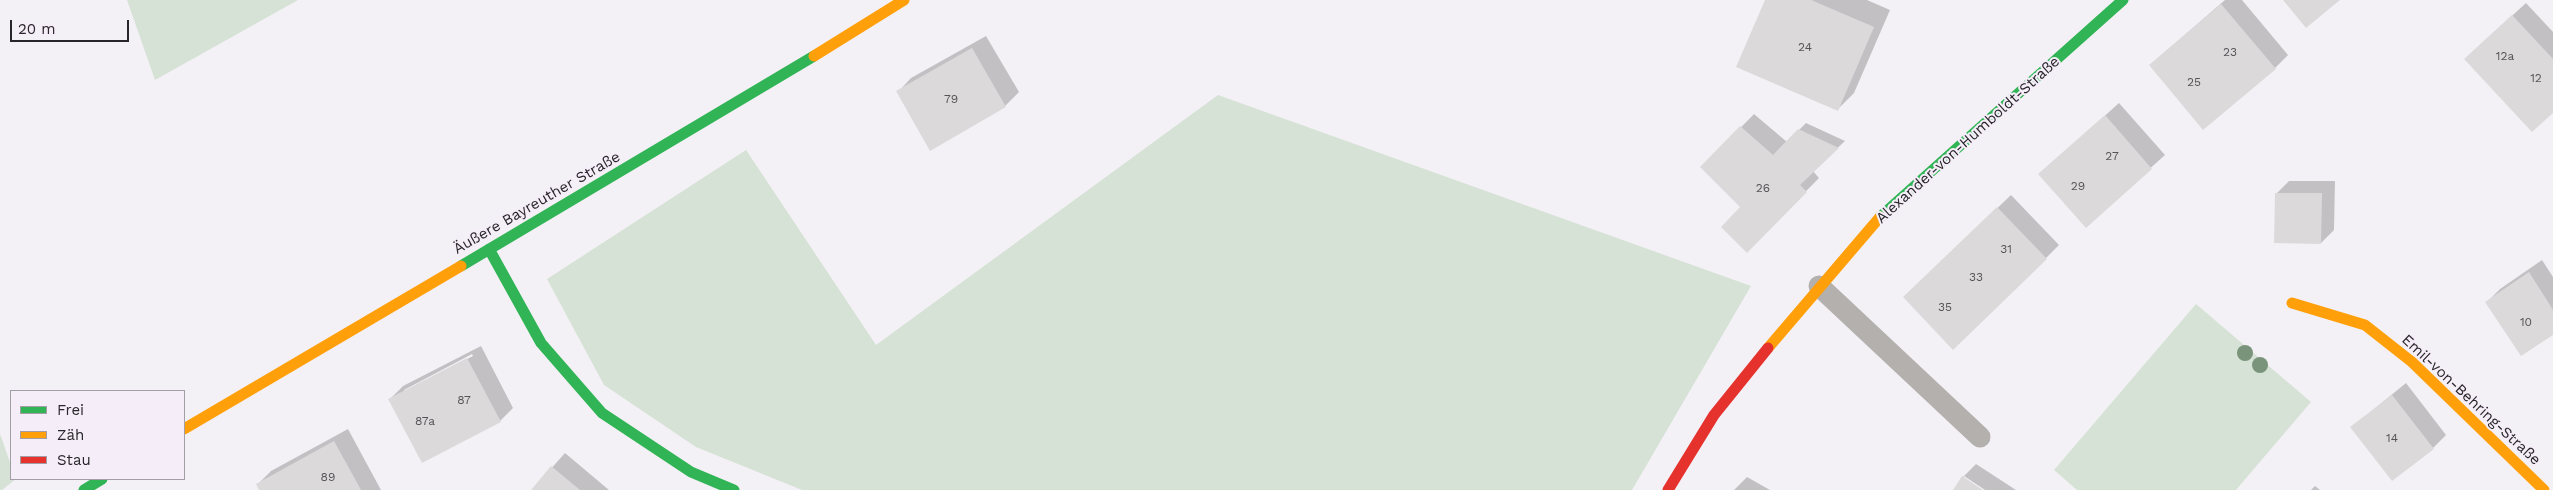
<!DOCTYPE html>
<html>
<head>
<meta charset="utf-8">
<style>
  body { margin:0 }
  #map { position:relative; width:2553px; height:490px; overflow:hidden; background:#f4f1f6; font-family:"Work Sans",sans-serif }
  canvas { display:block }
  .legend { position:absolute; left:10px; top:390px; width:175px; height:90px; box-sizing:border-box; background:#f5eef9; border:1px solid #a39ea6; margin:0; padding:6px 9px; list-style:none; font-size:15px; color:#28262a }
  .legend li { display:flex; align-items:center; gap:10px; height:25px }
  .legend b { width:25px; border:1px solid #a39ea6 }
  .scale { position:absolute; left:10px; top:20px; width:119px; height:22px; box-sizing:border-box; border:2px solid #28262a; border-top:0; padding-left:6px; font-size:15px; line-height:18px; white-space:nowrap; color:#28262a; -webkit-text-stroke:4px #f5eef9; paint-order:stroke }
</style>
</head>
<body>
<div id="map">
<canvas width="2553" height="490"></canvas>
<ul class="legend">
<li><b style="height:6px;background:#30b455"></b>Frei</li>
<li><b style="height:6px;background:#ff9f0a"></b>Zäh</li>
<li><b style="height:6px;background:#e5322d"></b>Stau</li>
</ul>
<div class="scale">20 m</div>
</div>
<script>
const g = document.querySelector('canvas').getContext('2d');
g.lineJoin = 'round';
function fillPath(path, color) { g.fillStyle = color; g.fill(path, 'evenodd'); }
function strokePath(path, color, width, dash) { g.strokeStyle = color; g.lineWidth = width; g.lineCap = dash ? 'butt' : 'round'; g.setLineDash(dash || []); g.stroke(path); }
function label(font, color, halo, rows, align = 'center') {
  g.font = font + ' "Work Sans",sans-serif'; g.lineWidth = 4; g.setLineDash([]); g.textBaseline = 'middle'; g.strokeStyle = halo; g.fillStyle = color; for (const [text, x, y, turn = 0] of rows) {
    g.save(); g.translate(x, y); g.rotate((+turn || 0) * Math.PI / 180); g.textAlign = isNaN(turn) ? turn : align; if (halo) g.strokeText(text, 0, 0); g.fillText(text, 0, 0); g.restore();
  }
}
fillPath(new Path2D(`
  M127,0H298L155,80Z
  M1218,95L1751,286L1632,490H802L696,447L604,385L547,279L746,150L876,345Z
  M2196,304L2311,402L2236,490H2077L2054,470Z
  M0,434L11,465V479H16L2,490H0Z`), '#d5e2d5');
fillPath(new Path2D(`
  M1767,0H1867L1890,10L1854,93L1837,110Z
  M2225,0H2242L2288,55L2275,68L2150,65Z
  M2526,3L2553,32V111L2479,46Z
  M986,36L1019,92L1005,106L931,149L898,92L911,78Z
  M2119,103L2165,155L2086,226L2040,174Z
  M1754,114L1787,142L1806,123L1845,141L1813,171L1819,178L1747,251L1742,207L1702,167Z
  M2289,181H2335L2334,230L2321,243L2276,194Z
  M2011,195L2059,245L2046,258L1918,284Z
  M2542,260L2553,277V333L2487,302L2500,289Z
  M481,346L513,408L500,421L390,399L403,386ZM472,354L473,356L404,392V390Z
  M2406,383L2446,435L2433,448L2352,427Z
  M348,429L381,490H261L258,484L271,471Z
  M565,453L609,490H532Z
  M1976,464L2016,490H1985L1964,476V479L1981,490H1954L1963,477Z
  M1747,477L1770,490H1734Z
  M2315,486L2320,490H2311Z`), '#0003');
fillPath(new Path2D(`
  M1765,0H1811L1874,27L1838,111L1736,67Z
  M2283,0H2340L2306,28Z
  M2221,4L2276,69L2203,130L2149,65Z
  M2512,15L2553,59V113L2532,132L2464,59Z
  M972,48L1006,107L930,151L896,91Z
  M2105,115L2152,169L2086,228L2038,174Z
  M1740,126L1773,155L1798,129L1839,148L1800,185L1807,192L1747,253L1721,227L1740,207L1700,167Z
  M2275,193H2322L2321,244L2274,243Z
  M1997,207L2047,259L1953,350L1903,297Z
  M2529,272L2553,310V335L2521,356L2485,302Z
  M467,358L501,422L422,463L388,399Z
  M2392,395L2434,449L2392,481L2350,427Z
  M334,441L361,490H259L256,484Z
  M551,466L580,490H531Z
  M1962,476L1983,490H1953Z`), '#dcd9da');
strokePath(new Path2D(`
  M1819,286L1980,437`), '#b4b0ae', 21);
strokePath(new Path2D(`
  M1880,217L2123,0
  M489,249L541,343L602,413L691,472L734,490
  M461,266L814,56
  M84,490L102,479`), '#30b455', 11);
strokePath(new Path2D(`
  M814,56L904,0
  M2292,303L2365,325L2412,362L2544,490
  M1768,348L1880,217
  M184,429L461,266`), '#ff9f0a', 11);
strokePath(new Path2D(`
  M1668,490L1714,415L1768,348`), '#e5322d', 11);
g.fillStyle = '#7a937b';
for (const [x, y] of [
  [2245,353],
  [2260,365]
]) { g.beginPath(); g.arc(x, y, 8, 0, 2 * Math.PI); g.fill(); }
label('12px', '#575458', null, [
  ["24",1805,47],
  ["23",2230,52],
  ["12a",2505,56],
  ["12",2536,78],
  ["25",2194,82],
  ["79",951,99],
  ["27",2112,156],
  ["29",2078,186],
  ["26",1763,188],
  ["31",2006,249],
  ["33",1976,277],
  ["35",1945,307],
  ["10",2526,322],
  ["87",464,400],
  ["87a",425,421],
  ["14",2392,438],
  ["89",328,477]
]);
label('15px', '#28262a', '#f5eef9', [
  ["Alexander-von-Humboldt-Straße",1968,140,-42],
  ["Äußere Bayreuther Straße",537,203,-30],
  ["Emil-von-Behring-Straße",2471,400,43]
]);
</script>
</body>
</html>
